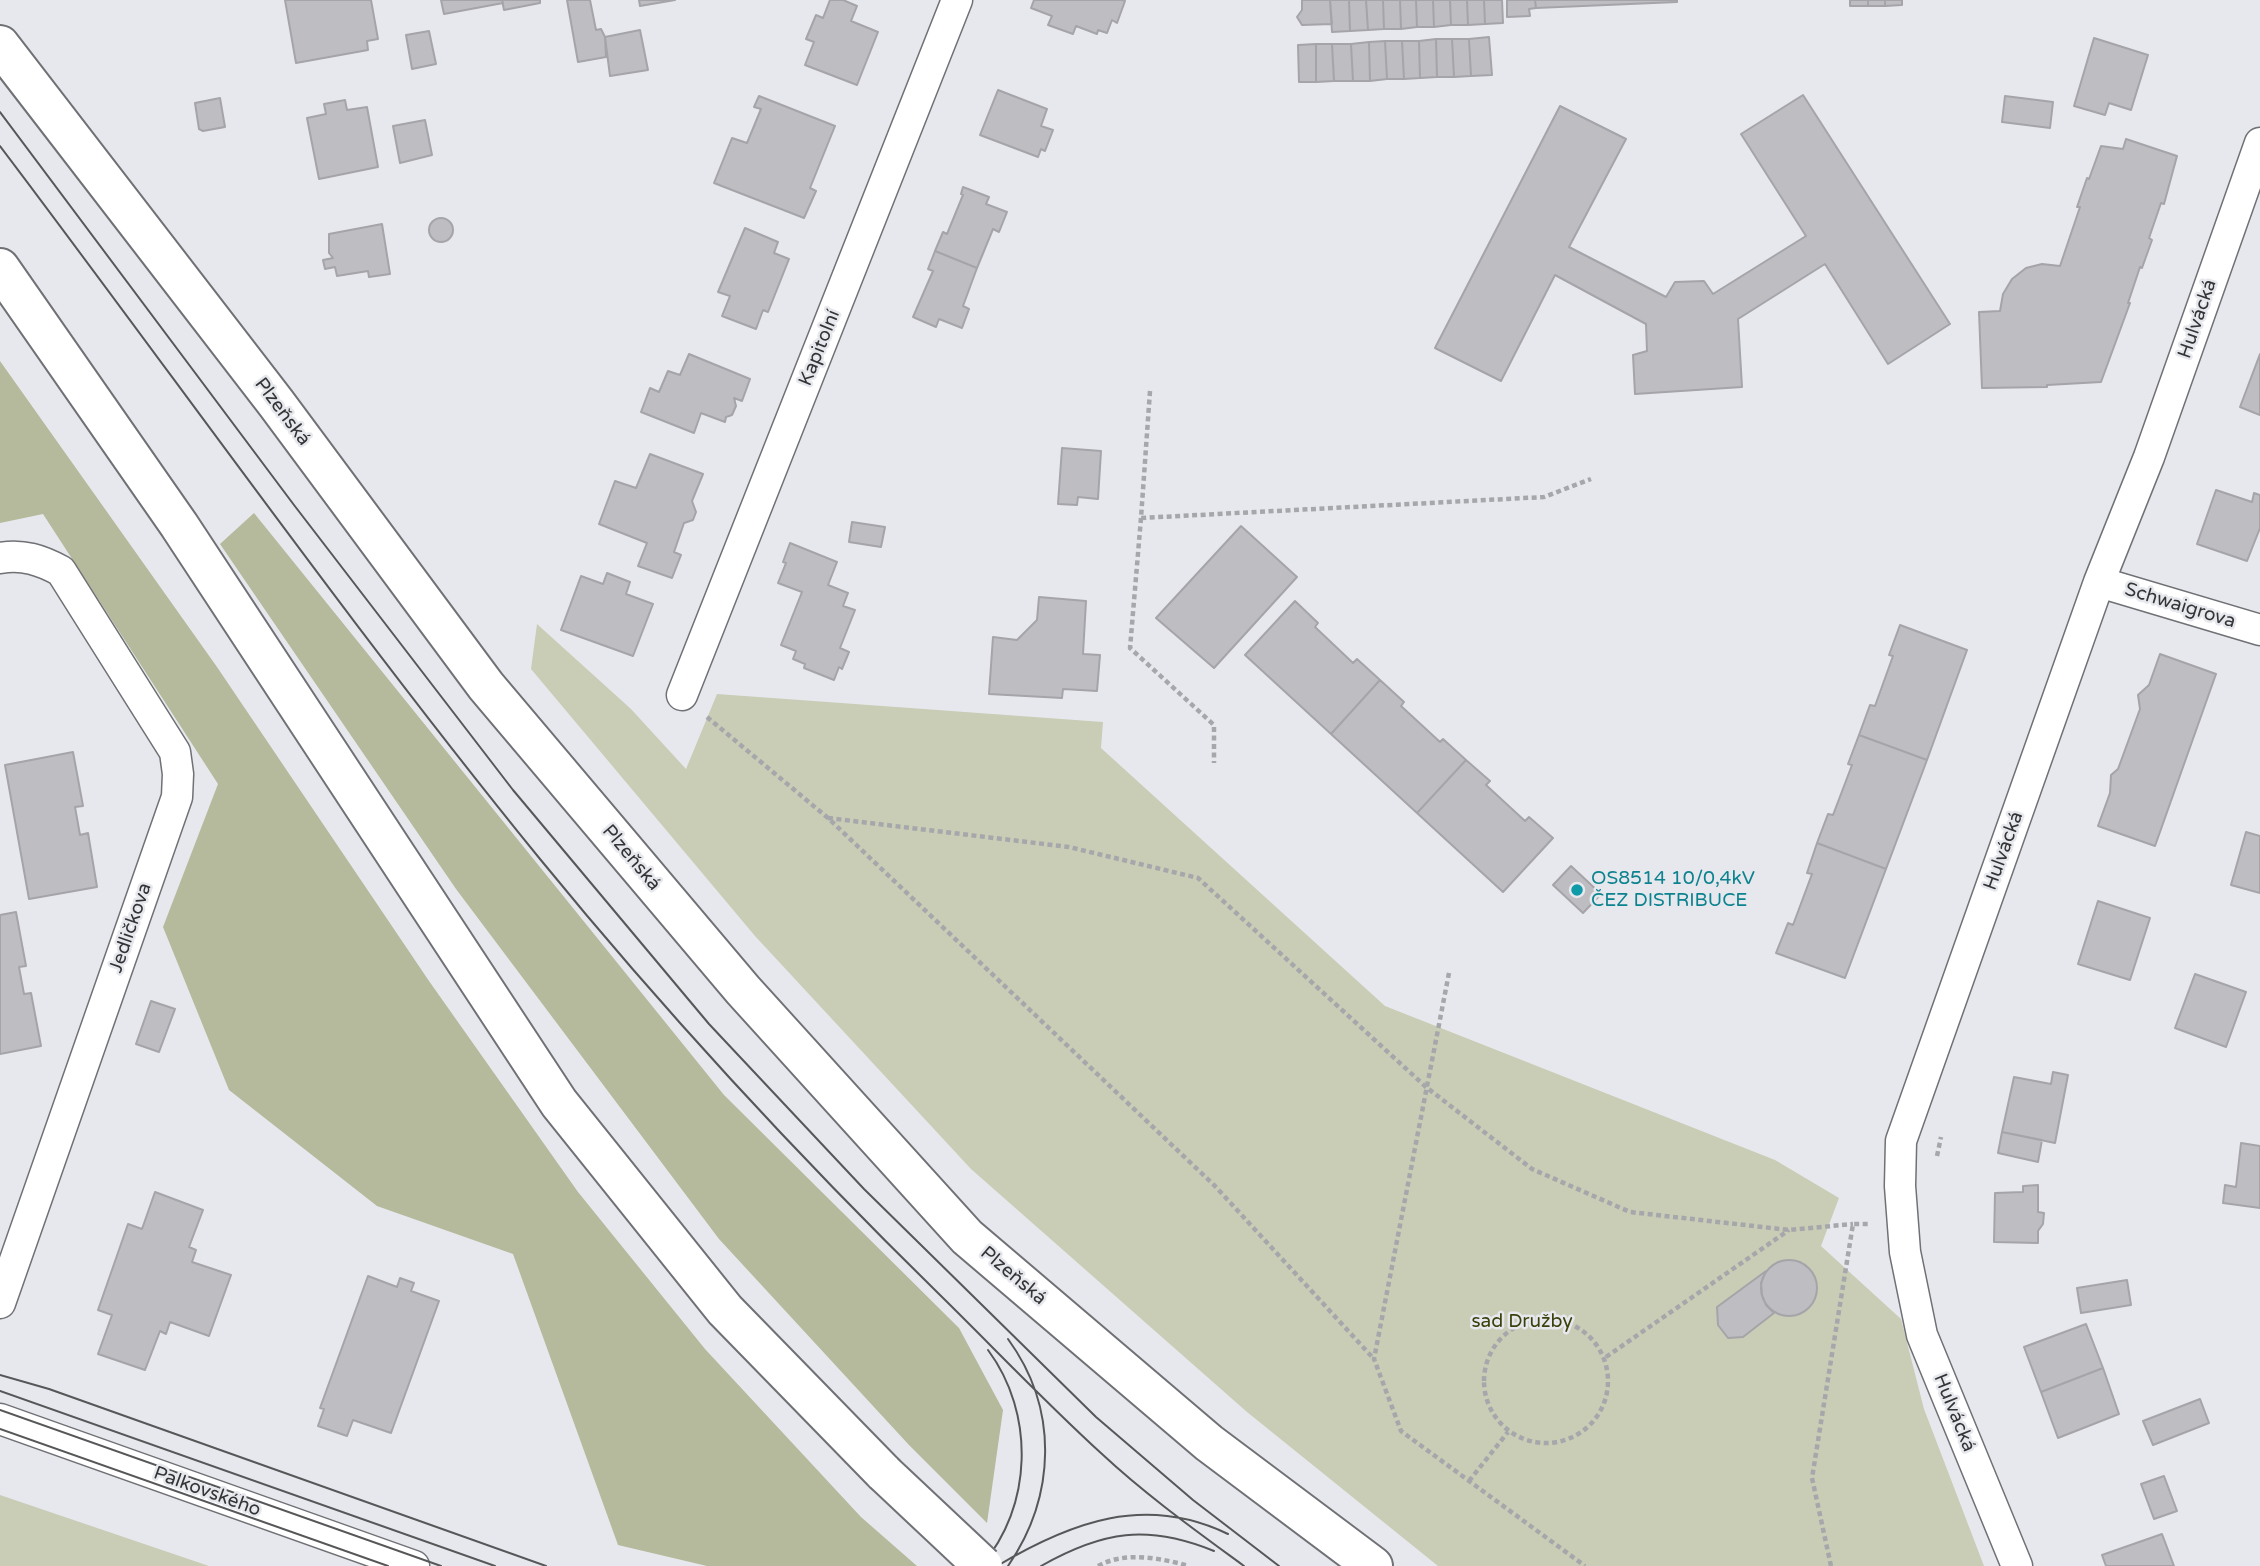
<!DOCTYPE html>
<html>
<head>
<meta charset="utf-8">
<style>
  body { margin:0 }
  canvas { display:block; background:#e6e8ed }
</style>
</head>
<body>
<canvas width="2260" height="1566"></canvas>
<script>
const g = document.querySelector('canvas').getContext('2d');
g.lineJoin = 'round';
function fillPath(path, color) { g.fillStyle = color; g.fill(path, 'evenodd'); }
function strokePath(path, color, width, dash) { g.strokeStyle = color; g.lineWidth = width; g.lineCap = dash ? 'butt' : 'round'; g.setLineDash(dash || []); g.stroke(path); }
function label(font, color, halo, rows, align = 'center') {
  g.font = font + ' "Varela Round",sans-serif'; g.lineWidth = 5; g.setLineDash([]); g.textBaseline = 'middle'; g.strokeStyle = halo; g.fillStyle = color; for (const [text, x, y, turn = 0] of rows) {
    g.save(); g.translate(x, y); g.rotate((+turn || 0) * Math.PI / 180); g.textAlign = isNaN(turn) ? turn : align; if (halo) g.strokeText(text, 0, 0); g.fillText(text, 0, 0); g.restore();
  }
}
fillPath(new Path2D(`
  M537,624L631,709L686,769L717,694L1103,722L1101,748L1385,1006L1775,1160L1839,1198L1821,1246L1901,1319L1924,1409L1984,1566H1438L1247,1412L971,1169L755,936L531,669Z
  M0,1495L209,1566H0Z`), '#c9cdb6');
fillPath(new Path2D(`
  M0,361L217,667L429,981L578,1192L705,1349L861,1517L917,1566H707L618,1545L513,1254L377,1206L229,1090L163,927L218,784L43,514L0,523Z
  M254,513L724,1095L959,1328L1003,1410L987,1523L909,1445L719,1239L456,889L220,544Z`), '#b4ba9b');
const building = new Path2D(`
  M285,0H371L378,39L367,41L368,50L296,63Z
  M441,0H502L503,3L444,14Z
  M502,0H540V3L504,10Z
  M567,0H590L596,30L601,29L605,37L606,57L578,62Z
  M639,0H675L640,6Z
  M830,0H843L857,6L851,21L878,32L857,85L805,65L814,42L806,39L816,15L823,18Z
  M1034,0H1122L1125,1L1117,23L1112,20L1107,33L1098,30L1097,34L1076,26L1073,34L1048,25L1052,16L1031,8Z
  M1302,0H1330L1332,24L1302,25L1297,17L1302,10Z
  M1330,0H1349L1350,31L1332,32Z
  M1349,0H1366L1368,30L1350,31Z
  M1366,0H1383L1384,29L1368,30Z
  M1383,0H1400L1401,29H1384Z
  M1400,0H1416L1417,27L1401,29Z
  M1416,0H1433L1434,27H1417Z
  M1433,0H1450L1451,25L1434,27Z
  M1450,0H1467L1468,25H1451Z
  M1467,0H1484L1485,24L1468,25Z
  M1484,0H1502L1503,23L1485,24Z
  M1507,0H1535L1536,8L1529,9L1530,16L1507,17Z
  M1535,0H1677V2L1536,8Z
  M1850,0H1868V6H1850Z
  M1868,0H1885V6H1868Z
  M1885,0H1902V5L1885,6Z
  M640,30L648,70L610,76L605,37Z
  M429,31L436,64L412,69L406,35Z
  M1489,37L1492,75L1471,76L1469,39Z
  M2094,38L2148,55L2131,110L2109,103L2105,115L2074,106Z
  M1436,39H1452L1454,77H1437Z
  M1436,39L1437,77L1420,78L1419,41Z
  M1452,39H1469L1471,76L1454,77Z
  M1385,41H1402L1404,79H1387Z
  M1385,41L1387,79L1370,81L1369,42Z
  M1402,41H1419L1420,78L1404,79Z
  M1369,42L1370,81H1353L1351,44Z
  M1316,44H1332L1334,81L1316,82Z
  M1316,44V82H1299L1298,45Z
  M1332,44H1351L1353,81H1334Z
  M998,90L1047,109L1041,126L1053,130L1045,151L1041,149L1038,157L980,135Z
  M1803,95L1950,324L1888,364L1825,264L1738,319L1742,387L1635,394L1633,355L1647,351L1646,324L1555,275L1501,381L1435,348L1560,106L1626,139L1569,247L1666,297L1675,282L1704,281L1713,294L1806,236L1741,134Z
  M759,96L835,126L810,188L816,191L804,218L714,183L732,138L747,143L761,109L754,107Z
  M2005,96L2053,102L2050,128L2002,122Z
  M220,98L225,127L203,131L199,129L195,103Z
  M345,100L347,110L367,107L378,167L319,179L307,118L326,114L324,104Z
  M425,120L432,155L400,163L393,126Z
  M2126,139L2177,156L2164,204L2161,203L2149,238L2152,240L2142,268L2140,267L2128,303H2130L2101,382L2047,385V387L1982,388L1979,312L2000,311L2003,294L2012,279L2026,268L2042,264L2060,266L2080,207H2077L2087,178L2089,179L2101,146L2123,149Z
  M963,187L989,197L986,204L1007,212L999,232L993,229L977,268L935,251L943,232L947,234L963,195L961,194Z
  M429 230a12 12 0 1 1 24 0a12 12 0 1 1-24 0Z
  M382,224L390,274L369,277L368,271L337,276L335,267L325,269L323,260L333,258L329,253V234Z
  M745,228L778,242L774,253L789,259L768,312L763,310L756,329L722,316L730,296L718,292Z
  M935,251L977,268L963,306L969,309L962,328L939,319L936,327L913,317L933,271L928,269Z
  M689,354L750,379L742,401L734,398L736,406L732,415L726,417L725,422L701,413L694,433L641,412L650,388L659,392L668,371L680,375Z
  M2260,354V415L2240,407Z
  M1062,448L1101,451L1098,499L1078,497L1077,505L1058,504Z
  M650,454L703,474L692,501L696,512L693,520L684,523L674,552L681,555L672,578L638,566L647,543L599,524L615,481L636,488Z
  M2216,490L2252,502L2254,493L2260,495V528L2247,561L2197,544Z
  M852,522L885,527L881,547L849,542Z
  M1241,526L1297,577L1214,668L1156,618Z
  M790,543L837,562L828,585L848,593L843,606L855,610L840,648L849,652L842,669L839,667L834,680L804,668L805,664L793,659L796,651L781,645L802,592L778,583L786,563L783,562Z
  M607,573L630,582L626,594L653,604L633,656L561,630L581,576L603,584Z
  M1039,597L1086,601L1083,654L1100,655L1097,691L1063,689L1062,698L989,694L993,637L1017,640L1037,620Z
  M1295,601L1318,623L1315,627L1353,663L1357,659L1380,680L1331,734L1245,655Z
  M1900,625L1967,650L1927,760L1859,735L1870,705L1875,706L1893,656L1889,655Z
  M2160,654L2216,674L2155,846L2098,826L2110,793L2111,775L2118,769L2140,709L2138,695L2149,685Z
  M1380,680L1404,702L1401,706L1440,742L1443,739L1466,760L1417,813L1331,734Z
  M1859,735L1927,760L1886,869L1817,843L1828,814L1833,815L1852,765L1848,764Z
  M73,752L83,806L75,807L80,835L88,833L97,887L29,899L5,765Z
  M1466,760L1490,781L1486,785L1525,821L1529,817L1553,838L1503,892L1417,813Z
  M2246,832L2260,836V893L2231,885Z
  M1817,843L1886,869L1845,978L1776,953L1788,923L1793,925L1812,874L1807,873Z
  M1571,866L1601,894L1583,913L1553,885Z
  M2098,901L2150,918L2130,980L2078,964Z
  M16,912L26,966L19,967L24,994L31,993L41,1046L0,1054V915Z
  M2195,974L2246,992L2226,1047L2175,1028Z
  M151,1001L175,1009L159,1052L136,1044Z
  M2053,1072L2068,1075L2055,1143L2002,1132L2014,1077L2051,1084Z
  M2002,1132L2042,1140L2038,1162L1998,1153Z
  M2241,1143L2260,1146V1208L2223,1203L2225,1185L2236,1187Z
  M2038,1185V1212L2044,1213L2043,1224L2038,1231V1243L1994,1242L1995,1193L2023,1192V1186Z
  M155,1192L203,1210L189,1247L196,1250L192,1262L231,1275L209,1336L170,1322L166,1334L160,1331L145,1370L98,1354L112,1315L98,1310L128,1224L142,1229Z
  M1761 1288a28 28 0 1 1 56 0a28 28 0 1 1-56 0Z
  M1766,1271L1761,1283L1762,1295L1766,1305L1774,1313L1743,1337L1728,1338L1718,1325L1717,1307Z
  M368,1276L397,1287L400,1278L414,1283L411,1291L439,1301L391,1433L353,1420L347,1436L318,1426L324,1409L320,1408Z
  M2127,1280L2131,1305L2081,1313L2077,1288Z
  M2086,1324L2103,1368L2041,1392L2024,1347Z
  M2103,1368L2119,1414L2058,1438L2041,1392Z
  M2200,1399L2209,1423L2153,1445L2143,1421Z
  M2164,1476L2177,1511L2154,1519L2141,1484Z
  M2162,1534L2174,1566H2106L2102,1555Z`);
fillPath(building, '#bebdc2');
strokePath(building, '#a5a4a9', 2);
const street = new Path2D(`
  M0,558C23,554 41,560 61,571L175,752L178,774L177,797L0,1303
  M2099,582L2260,630
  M682,695L957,0
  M0,1419L414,1566
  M2017,1566L1922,1335L1905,1252L1900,1186L1901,1141L2099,582L2149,457L2260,143`);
const secondary = new Path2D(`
  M0,45L276,403L486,686L743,990L967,1237L1209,1443L1373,1566
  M0,268L179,525L559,1103L725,1310L884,1473`);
strokePath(street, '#6f7175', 33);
strokePath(secondary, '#6f7175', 42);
strokePath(new Path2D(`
  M1150,391L1141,518L1544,497L1591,479
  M1141,518L1130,648L1214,725V763
  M707,717L828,818L1215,1186L1374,1359
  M828,818L1069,847L1198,878L1426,1087L1532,1169L1630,1212L1789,1230L1853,1224
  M1449,973L1374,1359L1401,1431L1585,1566
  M1937,1156L1941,1137
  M1484 1381a62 62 0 1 1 124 0a62 62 0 1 1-124 0Z
  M1606,1357L1789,1230
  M1469,1481L1508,1432
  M1098,1566C1125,1551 1160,1558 1189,1566
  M1831,1566L1812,1478L1853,1224H1869`), '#a6a7ab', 4.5, [5, 3.5]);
strokePath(street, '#fff', 30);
strokePath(secondary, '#fff', 38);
strokePath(new Path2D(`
  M0,112L294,505L513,790L709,1024L864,1189L1096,1417L1193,1500L1279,1566
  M0,146C180,384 352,628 540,859C665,1012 798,1156 939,1294C993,1347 1046,1403 1102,1454C1146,1495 1195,1530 1244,1566
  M1008,1339C1059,1409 1056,1496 1008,1566
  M0,1375L49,1389L546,1566
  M0,1391L495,1566
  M0,1410L441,1566
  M0,1429L388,1566
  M981,1566C1033,1507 1035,1413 988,1350
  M997,1566C1071,1522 1145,1494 1228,1534
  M1041,1566C1103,1531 1147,1524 1214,1551`), '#565759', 2);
const secondaryBridge = new Path2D(`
  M884,1473L983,1566`);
strokePath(secondaryBridge, '#6f7175', 42, []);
strokePath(secondaryBridge, '#fff', 38);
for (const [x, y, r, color] of [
  [1577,890,7,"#0f9aa8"]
]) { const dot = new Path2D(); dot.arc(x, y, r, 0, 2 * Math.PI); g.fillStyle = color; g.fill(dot); strokePath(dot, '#e6e8ed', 2.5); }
label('19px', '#333436', '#e6e8ed', [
  ["Hulvácká",2198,319,-71],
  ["Kapitolní",820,348,-68],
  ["Plzeňská",282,412,53],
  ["Schwaigrova",2180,606,17],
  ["Hulvácká",2004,851,-70],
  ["Plzeňská",631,858,50],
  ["Jedličkova",131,928,-71],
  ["Plzeňská",1013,1276,40],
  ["Hulvácká",1954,1413,68],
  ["Palkovského",207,1492,20]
]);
label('19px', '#0d838f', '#e6e8ed', [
  ["OS8514 10/0,4kV",1591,879],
  ["ČEZ DISTRIBUCE",1591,901]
], 'left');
label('19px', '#3a410c', '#e6e8ed', [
  ["sad Družby",1522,1322]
]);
</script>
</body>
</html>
